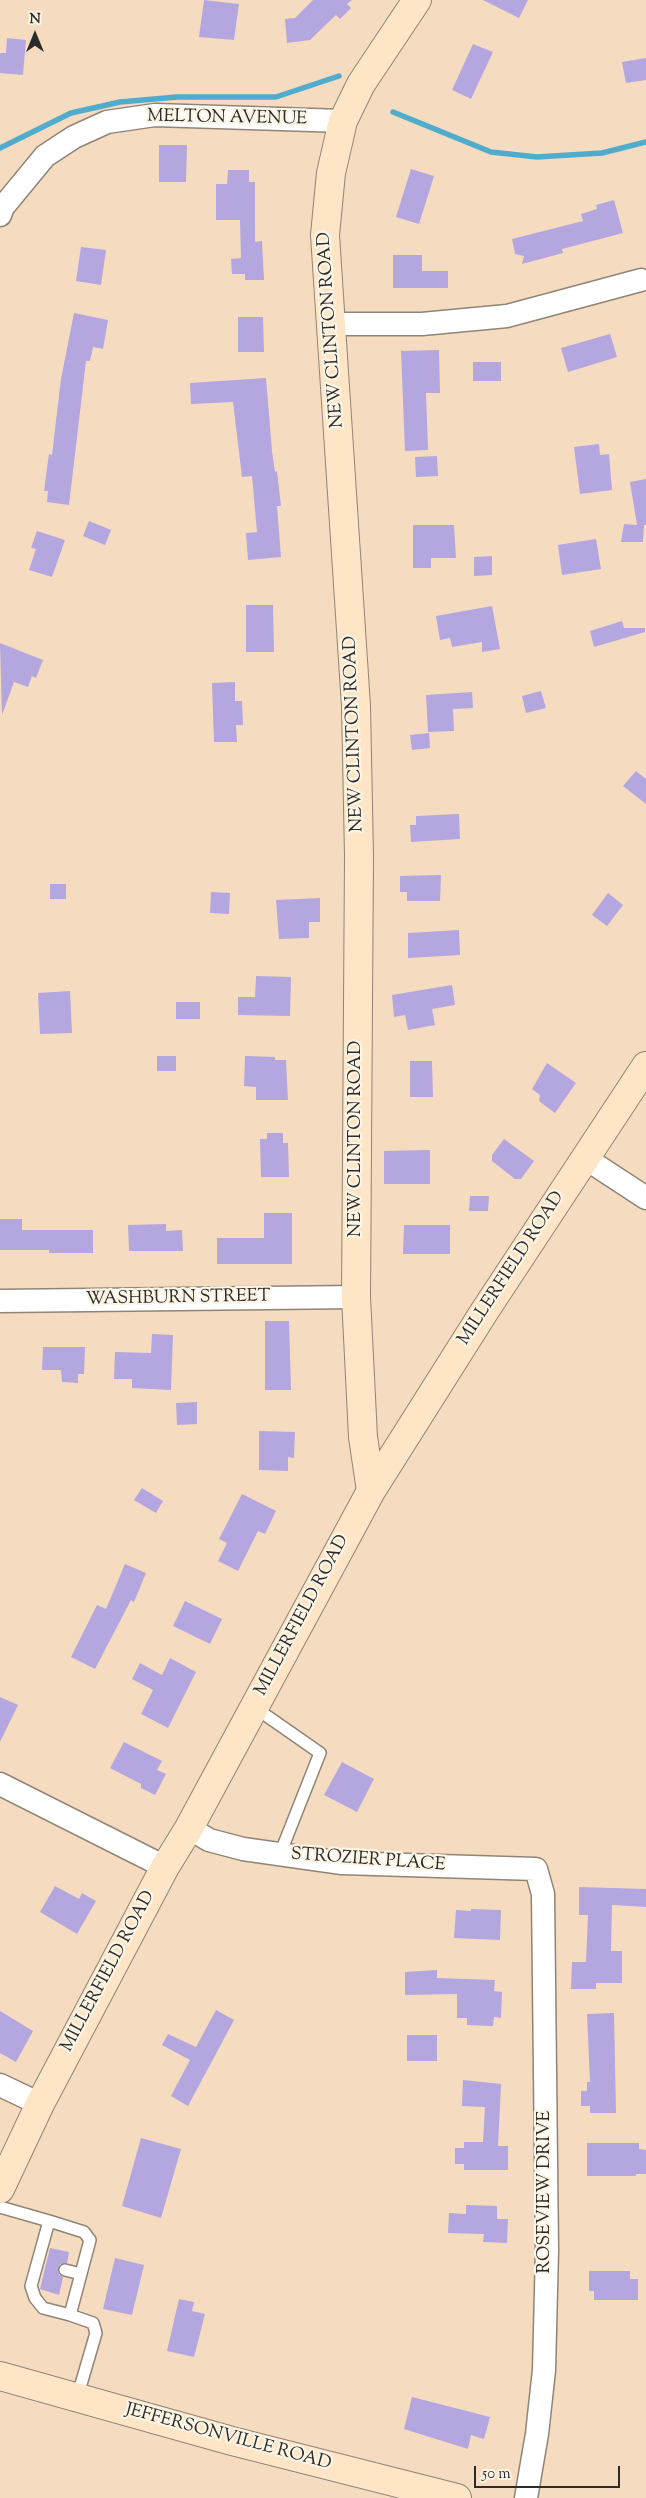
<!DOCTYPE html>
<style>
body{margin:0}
#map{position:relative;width:646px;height:2498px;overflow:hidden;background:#f5dcc0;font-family:"Sorts Mill Goudy",serif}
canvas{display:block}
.north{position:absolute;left:10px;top:10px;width:50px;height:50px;-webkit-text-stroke:4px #fcf5e5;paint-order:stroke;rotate:0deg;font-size:14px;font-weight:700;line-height:20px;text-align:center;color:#2b2b2b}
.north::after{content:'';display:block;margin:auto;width:18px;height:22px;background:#2b2b2b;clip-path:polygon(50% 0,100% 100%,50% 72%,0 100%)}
.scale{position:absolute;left:474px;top:2466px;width:146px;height:22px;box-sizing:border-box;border:2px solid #2b2b2b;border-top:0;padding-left:6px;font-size:15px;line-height:18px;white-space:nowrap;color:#2b2b2b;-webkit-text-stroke:4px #fcf5e5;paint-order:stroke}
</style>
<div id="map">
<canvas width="646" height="2498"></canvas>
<div class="north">N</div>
<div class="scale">50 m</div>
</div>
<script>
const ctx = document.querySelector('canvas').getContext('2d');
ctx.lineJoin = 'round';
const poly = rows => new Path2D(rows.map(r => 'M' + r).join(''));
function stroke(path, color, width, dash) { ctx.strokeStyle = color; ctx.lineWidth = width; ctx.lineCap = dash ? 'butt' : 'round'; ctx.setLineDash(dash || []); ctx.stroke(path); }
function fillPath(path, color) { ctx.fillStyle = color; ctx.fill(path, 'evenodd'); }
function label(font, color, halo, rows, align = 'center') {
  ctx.font = font + ' "Sorts Mill Goudy",serif'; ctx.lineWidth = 4.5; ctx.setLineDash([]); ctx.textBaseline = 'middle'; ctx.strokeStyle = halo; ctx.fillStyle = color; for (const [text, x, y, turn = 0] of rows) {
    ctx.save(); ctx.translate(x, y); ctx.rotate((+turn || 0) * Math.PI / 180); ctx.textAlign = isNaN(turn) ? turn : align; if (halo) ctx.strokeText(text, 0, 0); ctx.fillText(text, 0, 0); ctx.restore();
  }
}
const stream = poly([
 [393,112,491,152,537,157,602,153,646,142],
 [0,148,71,113,120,102,177,97,276,97,339,76]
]);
const building = poly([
 [204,0,239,4,234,40,199,37],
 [313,0,352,0,347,4,351,8,340,19,336,15,310,40,287,43,285,19,295,18],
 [483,0,528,0,519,18],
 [7,38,26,40,23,75,0,73,0,53,6,53],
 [473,44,493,52,471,99,452,90],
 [646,58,646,80,626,83,622,62],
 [159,145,187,145,186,182,159,182],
 [411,169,434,176,419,224,396,217],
 [228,170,249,170,249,182,255,182,255,242,262,241,264,280,245,280,245,274,232,274,231,259,241,258,240,220,216,220,216,184,227,184],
 [614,200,623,233,562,249,563,253,522,264,524,256,515,254,512,239,583,221,581,214,597,209,596,205],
 [81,247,106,250,101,285,76,281],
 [393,255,422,255,422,271,448,271,448,288,393,288],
 [74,313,108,320,103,349,93,347,90,361,86,361,69,505,47,502,48,491,44,491,49,454,52,455,61,379],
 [238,317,263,317,264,352,238,352],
 [610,334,617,357,568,372,561,348],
 [439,350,440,393,426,393,428,450,405,451,401,351],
 [473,362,501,362,501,381,473,381],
 [266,378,272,451,275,472,277,471,281,506,277,506,281,557,248,560,246,533,257,532,252,476,242,477,233,402,191,404,190,383],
 [599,444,600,455,609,454,612,490,580,494,574,447],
 [437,456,438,476,416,477,415,457],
 [646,479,646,525,643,525,644,525,643,542,621,542,624,524,637,525,630,482],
 [89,521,111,530,105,545,83,536],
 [413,525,454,525,456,558,431,558,431,568,413,568],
 [37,531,65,540,52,577,29,570,36,549,31,548],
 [596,539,601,569,562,575,558,545],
 [492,556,492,575,474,576,474,557],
 [246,605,273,605,274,652,246,652],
 [492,606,500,649,482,652,482,642,452,647,450,638,440,640,436,616],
 [622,621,624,628,645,628,645,632,594,647,590,631],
 [0,643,43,660,36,678,32,676,28,687,14,682,2,715],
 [235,682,235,701,242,701,243,725,236,725,237,742,214,742,212,683],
 [541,691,546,708,526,713,522,696],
 [472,692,473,708,453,709,454,731,428,732,426,695],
 [429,733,430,748,412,750,410,735],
 [636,771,646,779,646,804,623,786],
 [459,814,460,839,411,842,410,825,416,825,416,816],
 [441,875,440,901,407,901,407,892,400,892,400,876],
 [50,884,66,884,66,899,50,899],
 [211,892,230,893,229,914,210,913],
 [608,893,623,905,607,926,592,915],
 [320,898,320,922,309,922,309,938,279,939,276,900],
 [459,930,460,955,408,958,408,933],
 [256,976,291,977,290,1016,238,1015,238,997,255,997],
 [452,985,455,1005,432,1009,435,1025,408,1030,405,1015,394,1017,392,995],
 [70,991,72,1033,40,1034,38,993],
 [176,1002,200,1002,200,1019,176,1019],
 [157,1056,176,1056,176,1071,157,1071],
 [245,1056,275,1057,275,1060,286,1060,288,1100,256,1100,256,1087,244,1086],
 [410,1061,432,1061,433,1097,410,1097],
 [547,1063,576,1083,555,1113,539,1101,540,1095,532,1089],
 [267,1133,283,1133,283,1143,288,1143,289,1177,261,1177,260,1139,267,1139],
 [504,1139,534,1161,521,1179,515,1179,492,1161,492,1155],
 [430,1150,430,1184,384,1184,384,1151],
 [470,1196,489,1196,488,1211,469,1211],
 [264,1213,292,1213,292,1264,217,1264,217,1238,264,1238],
 [0,1219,22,1219,22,1230,93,1230,93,1253,49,1253,49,1250,0,1250],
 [166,1224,166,1231,182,1230,183,1251,129,1251,128,1225],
 [404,1225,450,1225,450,1254,403,1254],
 [265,1321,289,1321,291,1390,265,1390],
 [152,1334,173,1335,171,1390,132,1388,132,1379,114,1379,115,1352,151,1353],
 [43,1347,85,1347,84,1374,78,1374,78,1383,62,1382,61,1370,42,1370],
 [197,1402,197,1424,177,1425,176,1403],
 [259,1431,295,1432,294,1458,288,1457,288,1471,259,1470],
 [142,1488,163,1501,156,1513,134,1500],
 [242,1494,276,1511,265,1534,258,1531,238,1571,218,1561,227,1543,219,1539],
 [125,1564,146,1573,134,1602,131,1600,95,1669,71,1657,97,1605,106,1609],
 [185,1601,222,1619,210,1644,173,1626],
 [170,1658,196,1672,168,1728,141,1714,153,1690,132,1679,140,1663,162,1675],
 [0,1697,18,1705,0,1742],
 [124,1742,162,1761,157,1770,166,1774,155,1795,141,1788,141,1784,110,1768],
 [342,1762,374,1779,357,1812,324,1795],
 [55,1886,79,1899,82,1893,96,1901,77,1934,40,1912],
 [579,1887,646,1889,646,1907,612,1905,611,1951,622,1951,622,1983,596,1983,596,1989,571,1989,572,1962,586,1962,588,1915,579,1915],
 [471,1909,501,1910,500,1940,454,1938,456,1910,471,1911],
 [437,1970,437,1978,495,1980,494,1991,502,1992,501,2018,494,2017,493,2026,467,2025,467,2018,457,2018,457,1994,405,1995,405,1972],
 [216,2010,234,2020,188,2106,171,2096,190,2060,162,2045,168,2034,196,2047],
 [0,2011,33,2031,16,2062,0,2053],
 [614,2013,616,2113,590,2113,590,2106,581,2106,581,2091,587,2091,587,2082,590,2082,587,2014],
 [407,2035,437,2035,437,2061,407,2061],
 [463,2080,501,2084,498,2146,508,2146,508,2170,464,2170,464,2164,455,2164,455,2148,464,2148,464,2142,483,2142,485,2107,462,2106],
 [141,2138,181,2149,161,2218,122,2206],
 [587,2143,639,2143,639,2149,646,2150,646,2174,636,2174,636,2176,587,2176],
 [466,2205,497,2206,497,2219,508,2219,507,2243,483,2242,484,2234,448,2233,449,2213,466,2214],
 [50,2248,69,2252,67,2263,60,2264,58,2269,59,2275,63,2277,59,2295,40,2289],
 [115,2258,144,2265,132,2315,103,2309],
 [589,2271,630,2271,630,2279,638,2279,638,2300,594,2300,594,2291,589,2291],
 [179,2299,194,2302,192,2311,205,2314,194,2357,167,2351],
 [412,2397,490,2417,484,2439,471,2435,468,2449,404,2429]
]);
const lane = poly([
 [254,1707,320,1753,280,1854],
 [0,2207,49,2221,84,2232,90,2240,70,2315,43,2308,35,2298,31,2286,49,2221],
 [65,2270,81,2274],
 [70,2315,93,2323,96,2333,77,2398]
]);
const street = poly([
 [0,215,3,207,45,156,74,137,107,122,155,115,343,121],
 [330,324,422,324,507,316,641,280],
 [585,1158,646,1198],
 [0,1301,356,1297],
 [0,1784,165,1867],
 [189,1828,209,1840,243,1849,342,1863,536,1869,543,1894,547,2250,544,2370,537,2434,526,2498],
 [0,2085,40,2104]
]);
const secondary = poly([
 [371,1491,363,1437,356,1297,359,856,356,706,325,235,331,173,343,121,361,84,417,0],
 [0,2189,40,2104,165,1867,189,1828,371,1491,484,1312,646,1066],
 [0,2376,232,2441,457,2498]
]);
const streetNames = [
 ["MELTON AVENUE",227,119,1],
 ["NEW CLINTON ROAD",332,330,-94],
 ["NEW CLINTON ROAD",355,734,-92],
 ["NEW CLINTON ROAD",357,1139,-90],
 ["MILLERFIELD ROAD",512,1269,-57],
 ["WASHBURN STREET",178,1299,-1],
 ["MILLERFIELD ROAD",303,1616,-62],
 ["STROZIER PLACE",368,1861,4],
 ["MILLERFIELD ROAD",109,1972,-62],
 ["ROSEVIEW DRIVE",546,2192,-90],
 ["JEFFERSONVILLE ROAD",228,2438,15]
];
stroke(stream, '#4faccd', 5.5);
fillPath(building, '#b4a6df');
stroke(lane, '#908476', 14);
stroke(street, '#908476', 25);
stroke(secondary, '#908476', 30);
stroke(lane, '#fff', 11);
stroke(street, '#fff', 22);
stroke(secondary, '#fde5c5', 28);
label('18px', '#2b2b2b', '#fcf5e5', streetNames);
</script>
